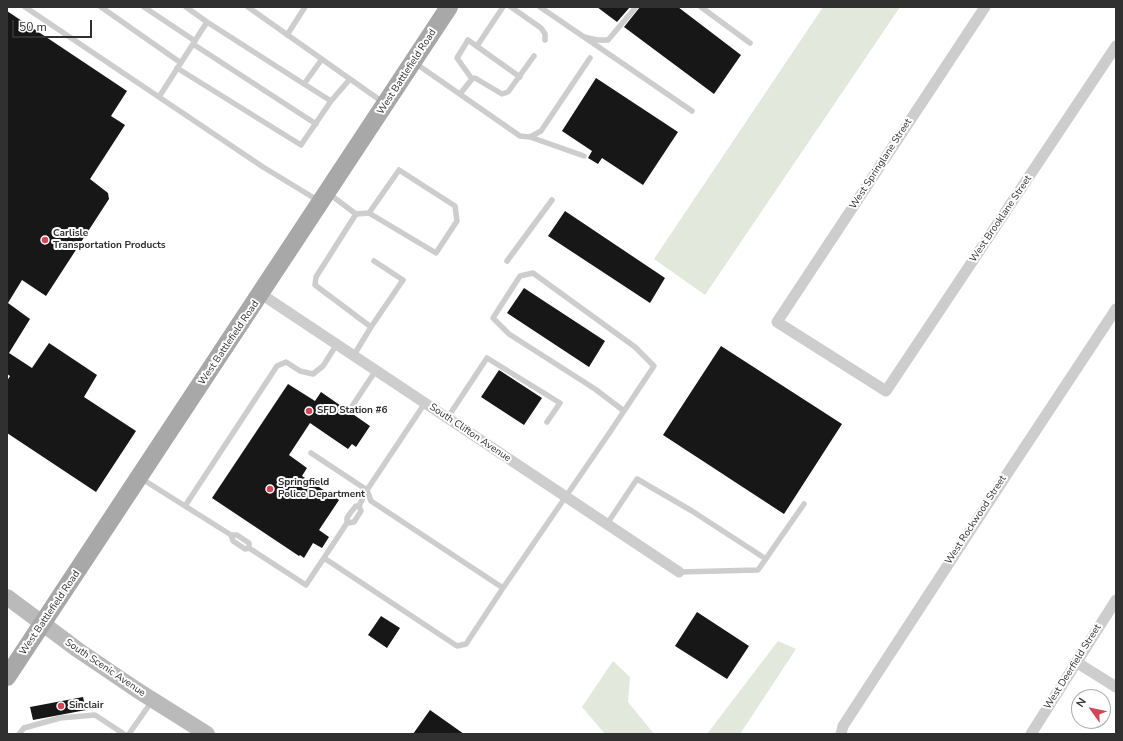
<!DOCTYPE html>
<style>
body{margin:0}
#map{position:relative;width:1123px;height:741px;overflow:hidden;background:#fff;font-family:"Nunito Sans",sans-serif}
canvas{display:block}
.frame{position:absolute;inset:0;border:8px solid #303030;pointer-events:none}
.north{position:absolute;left:1071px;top:689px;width:40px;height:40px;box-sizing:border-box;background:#fff;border:1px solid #acacac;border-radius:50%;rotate:303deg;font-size:11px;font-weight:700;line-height:16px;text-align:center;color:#303030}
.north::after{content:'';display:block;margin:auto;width:14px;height:18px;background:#d24756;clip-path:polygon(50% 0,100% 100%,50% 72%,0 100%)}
.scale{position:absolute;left:12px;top:20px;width:80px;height:18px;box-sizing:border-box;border:2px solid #303030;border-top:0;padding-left:5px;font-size:12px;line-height:14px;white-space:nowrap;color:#303030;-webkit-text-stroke:3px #fff;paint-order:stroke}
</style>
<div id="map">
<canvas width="1123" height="741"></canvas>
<div class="frame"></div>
<div class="north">N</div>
<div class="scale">50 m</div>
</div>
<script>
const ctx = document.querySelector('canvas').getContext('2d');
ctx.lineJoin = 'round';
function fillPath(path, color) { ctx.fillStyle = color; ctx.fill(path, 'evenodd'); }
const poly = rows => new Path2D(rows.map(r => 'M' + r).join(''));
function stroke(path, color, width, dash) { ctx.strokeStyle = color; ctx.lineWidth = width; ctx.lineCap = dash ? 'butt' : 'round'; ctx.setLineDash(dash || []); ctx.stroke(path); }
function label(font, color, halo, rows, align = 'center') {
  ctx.font = font + ' "Nunito Sans",sans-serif'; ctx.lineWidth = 4; ctx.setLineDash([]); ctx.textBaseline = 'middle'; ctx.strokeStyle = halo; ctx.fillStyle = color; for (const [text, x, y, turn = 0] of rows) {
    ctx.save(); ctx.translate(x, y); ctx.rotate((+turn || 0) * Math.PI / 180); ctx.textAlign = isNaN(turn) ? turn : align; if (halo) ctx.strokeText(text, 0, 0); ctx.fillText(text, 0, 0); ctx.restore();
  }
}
const green = poly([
 [823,7,900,7,705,295,654,259],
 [778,641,796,649,740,734,707,734],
 [613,661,630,677,628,702,654,734,605,734,582,707]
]);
const building = poly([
 [597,7,630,7,617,22],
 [640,7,678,7,741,55,714,94,624,27],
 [7,11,127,91,111,116,125,125,90,179,108,193,109,199,46,296,22,280,8,303,30,319,9,353,32,368,49,343,97,375,84,397,136,431,96,492,7,433,7,381,10,376,7,374],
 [596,78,678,132,643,185,602,158,598,164,588,158,592,151,562,131],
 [565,211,665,278,650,303,548,236],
 [524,288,605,341,589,367,507,313],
 [721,346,842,424,784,514,663,435],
 [499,370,542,398,524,425,481,397],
 [288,384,315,401,321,392,370,426,356,447,352,444,348,449,310,423,289,455,307,468,302,476,339,500,319,530,329,537,322,548,313,543,304,558,300,555,299,556,212,498],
 [697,612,749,646,727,679,675,646],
 [381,616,400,628,387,648,368,635],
 [83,697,86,710,33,720,30,707],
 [430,710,464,734,413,734]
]);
const lane = poly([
 [25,7,263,167,319,201],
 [101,7,181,63],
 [144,7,195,41],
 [186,7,207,22],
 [248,7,384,103],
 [511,7,541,28,545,34,545,40],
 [540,7,584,37,597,40,608,40,636,7],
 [701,7,750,43],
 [287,35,305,7],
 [584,37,692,111],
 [193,44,316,124],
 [477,46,503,7],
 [415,63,520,136,530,137,541,131,590,58],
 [177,68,301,145,331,101,304,84],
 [472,79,457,58,468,40,520,77],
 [460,94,472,79,475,78,502,94,508,92,534,56],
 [159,97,207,22,304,84,322,59],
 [331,101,350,79],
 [530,137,584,156],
 [328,193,356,214,316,277,315,285,371,327,354,355],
 [356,214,369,213,399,170,455,206,457,221,436,253,369,213],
 [507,261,552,200],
 [371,327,403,280,374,261],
 [351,408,376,370],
 [448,417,487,358,560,403,547,422],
 [311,453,367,490,425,403],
 [142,479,185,506,277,366,286,362,300,371,313,374,323,366,337,344],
 [367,490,371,501,503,588,608,435,654,366,635,347,533,273,520,276,493,318,509,334,595,389,624,411],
 [185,506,231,535],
 [359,506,356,506,351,512,347,518,347,523,354,522,361,511,359,506,367,490],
 [607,524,637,479,692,511,766,559],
 [249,548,249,543,237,535,231,535,233,541,245,549,249,548,306,585,347,523],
 [324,558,457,646,466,644,503,588],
 [679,572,758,570,804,504],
 [19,734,24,728,60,718,95,715,124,734],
 [129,734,152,701]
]);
const street = poly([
 [985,7,777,322,886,391,1116,46],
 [261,294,679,572],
 [1076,662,1116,687],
 [841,734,843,726,1009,471,1116,309],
 [1031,734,1116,600]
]);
const secondary = poly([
 [7,597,78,650,137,690,207,734]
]);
const primary = poly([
 [7,677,449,7]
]);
const markers = [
 [45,240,4,"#d24756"],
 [309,411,4,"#d24756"],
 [270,489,4,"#d24756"],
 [61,706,4,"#d24756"]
];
const streetNames = [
 ["West Battlefield Road",407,72,-57],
 ["West Springlane Street",881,164,-57],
 ["West Brooklane Street",1001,219,-56],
 ["West Battlefield Road",229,343,-56],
 ["South Clifton Avenue",470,433,34],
 ["West Rockwood Street",976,520,-57],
 ["West Battlefield Road",50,613,-56],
 ["West Deerfield Street",1073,667,-58],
 ["South Scenic Avenue",105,668,34]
];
const poiNames = [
 ["Carlisle",53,234],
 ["Transportation Products",53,246],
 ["SFD Station #6",317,411],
 ["Springfield",278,483],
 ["Police Department",278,495],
 ["Sinclair",69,706]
];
fillPath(green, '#e3e8dc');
fillPath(building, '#171717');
stroke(lane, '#cdcdcd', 5.5);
stroke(street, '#cdcdcd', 11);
stroke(secondary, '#bababa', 16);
stroke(primary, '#a8a8a8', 18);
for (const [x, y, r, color] of markers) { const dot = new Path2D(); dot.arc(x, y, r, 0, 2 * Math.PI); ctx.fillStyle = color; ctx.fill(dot); stroke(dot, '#fff', 1.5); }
label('10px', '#303030', '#fff', streetNames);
label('bold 10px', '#303030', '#fff', poiNames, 'left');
</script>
